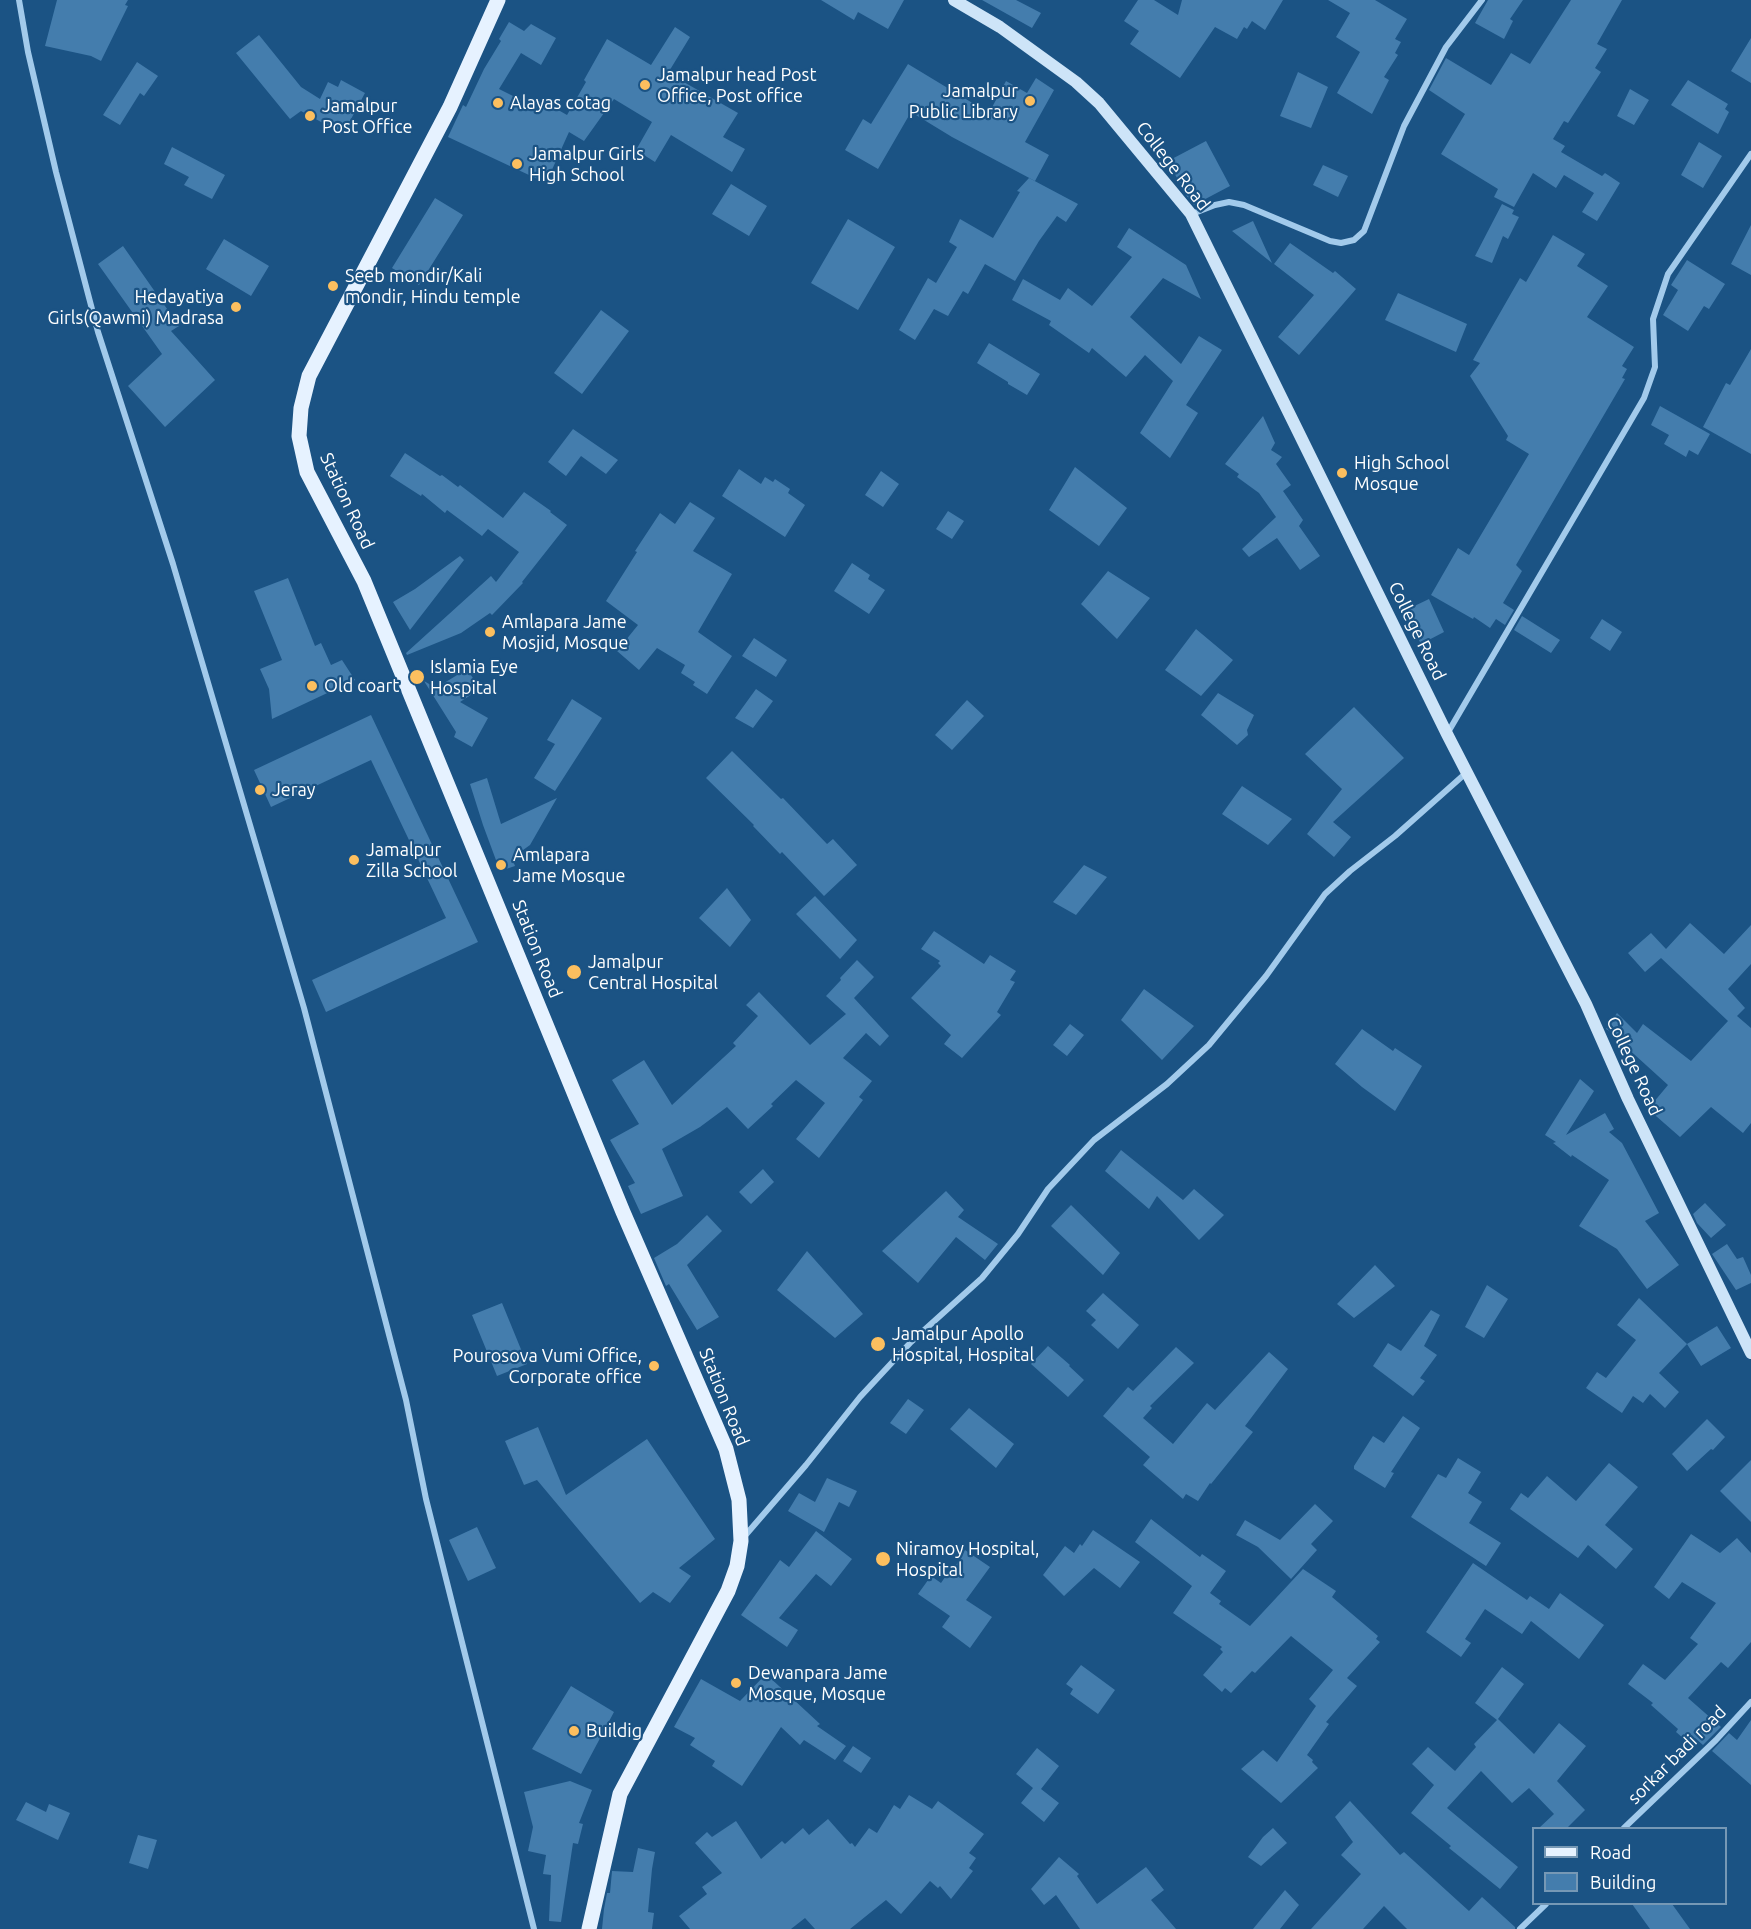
<!DOCTYPE html>
<style>
body{margin:0}
#map{position:relative;width:1751px;height:1929px;overflow:hidden;background:#1b5384;font-family:Ubuntu,sans-serif}
canvas{display:block}
.legend{position:absolute;left:1532px;top:1827px;width:195px;height:78px;box-sizing:border-box;background:#1b5384;border:2px solid #7698b5;margin:0;padding:8px 10px;list-style:none;font-size:18px;color:#fff}
.legend li{display:flex;align-items:center;gap:12px;height:30px}
.legend b{width:30px;border:2px solid #7698b5}
</style>
<div id="map">
<canvas width="1751" height="1929"></canvas>
<ul class="legend">
<li><b style="height:8px;background:#e6f2ff"></b>Road</li>
<li><b style="height:16px;background:#447dad"></b>Building</li>
</ul>
</div>
<script>
const ctx = document.querySelector('canvas').getContext('2d');
ctx.lineJoin = 'round';
function fillPath(path, color) { ctx.fillStyle = color; ctx.fill(path, 'evenodd'); }
const poly = rows => new Path2D(rows.map(r => 'M' + r).join(''));
function stroke(path, color, width, dash) { ctx.strokeStyle = color; ctx.lineWidth = width; ctx.lineCap = dash ? 'butt' : 'round'; ctx.setLineDash(dash || []); ctx.stroke(path); }
function label(font, color, halo, rows, align = 'center') {
  ctx.font = font + ' Ubuntu,sans-serif'; ctx.lineWidth = 4.5; ctx.setLineDash([]); ctx.textBaseline = 'middle'; ctx.strokeStyle = halo; ctx.fillStyle = color; for (const [text, x, y, turn = 0] of rows) {
    ctx.save(); ctx.translate(x, y); ctx.rotate((+turn || 0) * Math.PI / 180); ctx.textAlign = isNaN(turn) ? turn : align; if (halo) ctx.strokeText(text, 0, 0); ctx.fillText(text, 0, 0); ctx.restore();
  }
}
const building = poly([
 [57,0,128,0,125,5,128,6,101,61,91,56,45,46],
 [821,0,904,0,888,29,858,12,854,20],
 [982,0,1016,0,1041,13,1032,28],
 [1138,0,1154,0,1178,15,1182,0,1283,0,1265,30,1252,21,1247,29,1244,27,1237,39,1215,27,1180,78,1130,44,1139,31,1124,21],
 [1328,0,1375,0,1407,19,1395,39,1401,42,1395,53,1398,55,1384,77,1389,80,1372,114,1337,93,1360,52,1336,37,1350,13],
 [1488,0,1523,0,1510,19,1513,21,1504,39,1475,23],
 [1571,0,1622,0,1597,44,1607,49,1595,68,1601,72,1568,123,1564,121,1553,139,1565,146,1561,152,1602,176,1605,173,1620,183,1597,221,1582,212,1594,193,1564,175,1556,188,1533,173,1514,207,1494,197,1498,189,1441,154,1465,114,1429,90,1446,58,1491,85,1511,53,1530,64],
 [509,22,524,31,531,24,556,38,541,65,521,53,499,89,535,107,539,99,567,115,586,82,584,80,607,39,651,65,675,27,690,37,668,73,738,113,723,137,745,149,732,172,671,135,655,162,636,150,652,122,614,99,584,141,569,132,546,183,448,137,463,105,466,107,484,69,501,41,499,39],
 [259,35,301,87,320,99,328,82,338,87,341,80,365,93,343,134,301,111,290,119,236,53],
 [1751,38,1751,83,1731,71],
 [137,62,158,76,144,96,140,93,120,125,103,115],
 [908,64,989,113,1006,81,1027,93,1036,78,1054,90,1025,142,1049,155,1035,181,952,137,911,112,878,169,845,150,863,119,871,124],
 [1298,72,1328,87,1311,128,1280,116],
 [1688,80,1728,104,1725,109,1729,112,1718,134,1671,105],
 [1630,89,1649,100,1634,125,1617,116],
 [1206,141,1230,186,1194,205,1186,195,1168,161],
 [1699,142,1722,156,1703,188,1681,175],
 [172,147,225,175,212,199,184,185,189,177,164,164],
 [1323,165,1348,176,1338,197,1313,185],
 [1029,178,1078,204,1066,222,1057,216,1039,241,1015,281,985,264,968,294,963,291,948,316,934,309,915,340,899,330,928,278,936,283,957,247,949,242,960,219,993,238,1020,192,1017,191],
 [731,184,767,206,749,236,712,214],
 [435,198,463,215,419,285,392,268],
 [1502,204,1514,210,1512,214,1519,217,1508,239,1503,236,1492,263,1475,256],
 [848,219,895,247,858,310,811,283],
 [1253,221,1272,263,1232,231],
 [1751,225,1751,275,1731,264],
 [1129,228,1186,265,1201,299,1163,278,1130,317,1181,364,1199,336,1222,350,1186,405,1198,413,1170,458,1140,433,1173,381,1145,355,1126,377,1092,348,1089,353,1049,325,1051,321,1012,300,1023,279,1060,300,1068,288,1092,306,1132,257,1117,247],
 [1553,235,1585,254,1577,266,1608,286,1587,317,1634,347,1622,366,1627,369,1622,378,1625,379,1516,565,1522,571,1503,603,1514,610,1505,625,1496,619,1490,628,1474,617,1473,619,1431,595,1458,548,1469,555,1529,454,1506,440,1508,436,1470,376,1480,363,1473,360,1520,278,1526,282],
 [224,239,269,266,251,296,206,269],
 [1290,243,1333,273,1335,271,1356,289,1299,355,1278,337,1314,295,1274,264],
 [123,246,179,326,171,331,215,380,165,427,128,386,162,354,98,264],
 [1687,260,1725,284,1709,309,1704,306,1688,331,1663,315,1678,290,1671,285],
 [1398,293,1467,324,1456,352,1385,320],
 [601,310,629,331,582,394,554,373],
 [989,343,1040,374,1027,395,1008,384,1008,382,977,363],
 [1751,349,1751,454,1703,427,1726,383,1730,385],
 [1660,406,1710,434,1698,455,1689,450,1686,457,1664,444,1669,435,1651,425],
 [1263,416,1275,443,1271,450,1282,457,1276,464,1291,485,1283,491,1303,520,1299,526,1320,556,1300,570,1277,538,1249,557,1242,549,1276,517,1259,493,1237,477,1239,474,1225,464],
 [573,429,618,460,606,474,581,456,566,476,548,462],
 [405,453,440,476,442,475,458,487,460,485,503,518,524,492,551,511,550,512,567,525,522,582,523,583,492,615,490,613,461,633,407,655,406,653,491,576,496,582,519,552,488,529,482,536,447,510,445,513,422,494,421,496,390,476],
 [1075,467,1127,508,1099,546,1049,510],
 [739,469,761,484,765,477,773,482,775,479,790,489,788,493,805,505,785,537,722,496],
 [881,471,899,484,883,507,865,495],
 [690,502,715,518,693,551,732,574,698,632,732,656,707,694,693,685,695,682,681,673,685,665,657,648,639,670,617,651,638,625,606,601,637,552,635,551,660,513,675,524],
 [948,511,964,521,952,539,936,529],
 [460,556,464,560,410,630,393,602,415,589],
 [852,563,870,575,868,579,885,590,869,614,834,591],
 [1108,571,1150,598,1117,639,1081,604],
 [288,578,315,646,321,643,331,665,342,660,355,680,272,719,269,689,260,669,282,660,254,591],
 [1429,599,1444,632,1421,644,1404,611],
 [1522,616,1560,640,1551,653,1514,630],
 [1602,619,1622,632,1610,651,1590,638],
 [1196,629,1233,660,1201,696,1165,670],
 [754,638,787,660,776,677,742,656],
 [467,669,480,689,460,702,488,718,472,747,454,737,456,732,424,681,436,688],
 [756,689,773,701,753,728,735,718],
 [1218,693,1254,715,1247,730,1248,735,1237,745,1201,715],
 [572,699,602,718,555,791,534,778,555,744,547,740],
 [967,700,984,716,952,750,935,735],
 [1354,707,1404,758,1333,822,1351,837,1334,857,1307,834,1342,789,1305,754],
 [371,715,478,942,326,1012,312,980,446,918,371,760,271,807,254,770],
 [732,751,781,799,783,798,827,844,833,839,857,865,824,896,782,852,780,854,753,826,754,825,706,778],
 [487,778,501,824,557,798,530,845,512,858,515,866,500,871,483,825,470,784],
 [1242,786,1292,819,1268,845,1222,814],
 [1084,865,1107,877,1076,915,1053,902],
 [727,888,751,920,730,947,699,918],
 [815,896,857,940,840,959,796,914],
 [1690,923,1724,954,1751,925,1751,964,1728,989,1745,1008,1737,1016,1751,1028,1751,1123,1743,1133,1711,1107,1680,1137,1648,1109,1668,1085,1614,1036,1616,1035,1606,1029,1617,1013,1637,1033,1643,1024,1691,1061,1728,1021,1661,958,1645,972,1628,953,1651,933,1666,949],
 [934,931,984,964,990,955,1016,971,1010,980,1015,982,997,1012,1001,1015,962,1058,944,1044,951,1035,911,998,941,966,938,963,940,961,921,949],
 [857,960,874,977,854,998,889,1036,880,1046,866,1033,843,1058,872,1081,859,1097,863,1100,819,1158,796,1139,825,1103,796,1080,771,1104,773,1106,748,1129,727,1107,700,1127,662,1149,683,1196,641,1214,628,1186,635,1183,610,1140,639,1124,612,1080,644,1060,672,1105,736,1046,733,1043,758,1016,746,1005,759,992,810,1045,846,1014,826,996,841,980,840,978],
 [1144,989,1194,1026,1162,1060,1121,1020],
 [1070,1024,1084,1035,1067,1056,1053,1045],
 [1362,1029,1393,1051,1395,1048,1422,1066,1395,1111,1362,1087,1335,1064],
 [1580,1079,1594,1091,1566,1135,1605,1113,1614,1129,1609,1132,1622,1143,1659,1213,1645,1221,1679,1265,1647,1289,1617,1249,1579,1226,1609,1180,1572,1155,1571,1157,1553,1143,1556,1142,1545,1135],
 [1121,1150,1183,1200,1194,1189,1224,1215,1199,1240,1157,1196,1149,1209,1105,1171],
 [763,1169,774,1182,751,1204,739,1192],
 [946,1191,964,1210,958,1217,998,1244,985,1260,956,1237,918,1283,882,1251],
 [1705,1203,1726,1225,1711,1238,1697,1223,1693,1214],
 [1071,1205,1120,1253,1103,1275,1051,1226],
 [707,1215,722,1231,687,1265,719,1317,697,1330,669,1284,666,1286,654,1258,677,1244],
 [1727,1244,1737,1259,1743,1257,1751,1275,1751,1283,1736,1290,1712,1254],
 [807,1251,863,1314,835,1338,777,1290],
 [1375,1265,1395,1286,1354,1318,1337,1304],
 [1487,1285,1508,1299,1484,1338,1465,1327],
 [1103,1293,1139,1325,1118,1349,1091,1325,1096,1320,1086,1311],
 [1639,1298,1687,1344,1659,1373,1679,1392,1665,1408,1650,1394,1643,1403,1633,1396,1622,1413,1586,1388,1597,1372,1606,1378,1636,1340,1617,1325],
 [502,1303,527,1364,497,1376,472,1315],
 [1431,1310,1440,1315,1424,1346,1437,1355,1420,1378,1425,1381,1413,1396,1373,1366,1388,1343,1401,1351],
 [1717,1326,1731,1348,1701,1366,1687,1344],
 [1048,1346,1070,1365,1069,1366,1084,1380,1068,1397,1031,1364],
 [1176,1347,1194,1363,1150,1406,1152,1408,1143,1418,1173,1444,1207,1403,1215,1410,1269,1352,1288,1369,1245,1426,1253,1432,1211,1484,1210,1483,1198,1501,1186,1494,1183,1499,1143,1465,1150,1457,1103,1416,1128,1387,1133,1391],
 [908,1399,924,1410,906,1434,890,1423],
 [969,1408,1014,1444,996,1468,950,1429],
 [1403,1416,1420,1428,1391,1472,1394,1473,1385,1488,1354,1469,1354,1466,1373,1436,1384,1443],
 [1707,1419,1725,1437,1713,1450,1711,1449,1687,1471,1672,1454],
 [538,1427,566,1495,647,1439,715,1539,679,1568,691,1576,670,1603,653,1592,640,1603,537,1480,524,1485,505,1441],
 [1458,1458,1481,1472,1468,1493,1482,1502,1469,1523,1501,1543,1486,1566,1411,1517,1438,1474,1446,1478],
 [1751,1460,1751,1522,1720,1491],
 [1609,1463,1638,1487,1605,1525,1633,1549,1616,1569,1588,1545,1578,1558,1510,1509,1521,1493,1528,1498,1547,1476,1576,1501],
 [827,1478,857,1491,849,1507,839,1502,824,1532,788,1511,799,1493,815,1502],
 [1315,1504,1333,1521,1311,1544,1317,1550,1291,1579,1258,1547,1236,1535,1245,1520,1280,1540],
 [1151,1519,1200,1557,1202,1554,1226,1571,1210,1593,1221,1601,1219,1604,1250,1626,1303,1569,1336,1591,1332,1597,1378,1636,1376,1639,1380,1642,1347,1678,1357,1686,1326,1722,1329,1724,1307,1755,1313,1760,1312,1762,1318,1768,1281,1803,1241,1769,1263,1750,1277,1762,1316,1706,1309,1699,1333,1670,1291,1636,1255,1673,1252,1671,1231,1693,1225,1688,1222,1692,1203,1675,1223,1652,1220,1649,1222,1647,1173,1613,1192,1586,1135,1542],
 [477,1527,496,1568,468,1581,449,1540],
 [1093,1530,1140,1562,1120,1588,1094,1568,1064,1596,1043,1575,1065,1546,1074,1553,1080,1544,1082,1546],
 [816,1531,852,1559,831,1586,816,1574,779,1618,798,1630,787,1647,741,1615,780,1560,789,1567],
 [1691,1534,1720,1553,1737,1538,1751,1553,1751,1642,1728,1668,1721,1662,1688,1698,1721,1727,1703,1745,1695,1738,1690,1744,1676,1732,1678,1729,1651,1705,1653,1703,1628,1684,1643,1664,1665,1680,1698,1644,1690,1638,1716,1603,1682,1582,1669,1599,1654,1587],
 [965,1550,990,1567,966,1600,992,1617,970,1648,942,1627,950,1616,918,1594,931,1576,941,1583,950,1570,952,1572],
 [1473,1563,1527,1600,1530,1596,1549,1609,1560,1593,1604,1625,1579,1659,1531,1621,1522,1634,1485,1609,1465,1639,1471,1643,1461,1657,1426,1632],
 [1081,1665,1115,1690,1098,1714,1070,1694,1073,1689,1066,1684],
 [1502,1667,1524,1684,1498,1719,1534,1754,1559,1723,1586,1746,1557,1781,1585,1810,1567,1828,1539,1828,1554,1814,1529,1788,1512,1803,1481,1771,1447,1808,1518,1867,1500,1889,1449,1848,1451,1846,1411,1813,1434,1785,1412,1764,1428,1747,1455,1771,1476,1747,1474,1744,1497,1720,1475,1703],
 [766,1674,820,1724,817,1726,846,1746,835,1760,804,1740,800,1745,781,1727,742,1786,712,1766,715,1761,690,1745,695,1738,674,1727,701,1679,740,1701],
 [571,1686,614,1712,581,1774,532,1749],
 [1751,1720,1751,1785,1712,1751,1729,1733,1737,1740],
 [853,1746,871,1758,861,1773,843,1761],
 [1037,1748,1059,1766,1041,1789,1059,1803,1044,1822,1021,1803,1033,1788,1016,1774],
 [570,1781,592,1790,579,1823,583,1824,578,1844,573,1843,561,1922,549,1921,551,1875,543,1874,546,1855,528,1851,533,1827,524,1792],
 [909,1795,932,1809,938,1801,984,1834,969,1853,976,1858,969,1868,973,1871,951,1899,940,1886,938,1888,930,1881,901,1914,886,1900,850,1929,815,1929,805,1918,791,1929,690,1929,679,1916,707,1894,702,1887,722,1873,695,1843,707,1832,712,1837,736,1821,761,1859,782,1841,785,1844,803,1828,809,1835,828,1819,850,1844,852,1843,855,1847,869,1828,877,1833,894,1805,900,1809],
 [1350,1801,1400,1855,1404,1852,1469,1911,1482,1897,1515,1927,1515,1929,1407,1929,1384,1906,1363,1929,1311,1929,1361,1874,1341,1855,1353,1842,1335,1817],
 [26,1802,46,1812,49,1804,70,1813,58,1840,16,1820],
 [1273,1828,1287,1843,1261,1866,1248,1857,1263,1837],
 [138,1835,157,1840,148,1869,129,1863],
 [638,1848,655,1852,652,1869,648,1912,654,1913,652,1929,602,1929,604,1909,607,1893,610,1893,612,1871,633,1872],
 [1059,1857,1079,1874,1077,1876,1097,1904,1146,1867,1164,1890,1151,1900,1176,1929,1080,1929,1056,1895,1044,1905,1031,1889],
 [1285,1890,1299,1905,1280,1929,1253,1929],
 [1632,1904,1672,1904,1690,1929,1650,1929]
]);
const minor = poly([
 [19,0,28,52,56,172,98,332,173,564,304,1008,406,1400,426,1499,534,1929],
 [1192,214,1215,205,1229,202,1244,205,1330,241,1341,243,1354,240,1364,231,1404,126,1446,47,1482,0],
 [1447,734,1644,398,1655,367,1653,319,1668,274,1751,154],
 [743,1538,806,1465,860,1397,911,1342,982,1278,1018,1234,1048,1189,1094,1140,1167,1084,1209,1045,1266,976,1325,894,1350,871,1395,836,1466,773],
 [1624,1828,1716,1740,1751,1702],
 [1520,1929,1546,1904]
]);
const secondary = poly([
 [954,0,1000,27,1076,82,1099,103,1191,214,1447,734,1586,1004,1628,1099,1751,1353]
]);
const primary = poly([
 [498,0,450,107,309,376,301,408,299,436,307,472,364,581,623,1212,726,1449,739,1500,741,1541,737,1566,728,1591,620,1794,589,1929]
]);
const markers = [
 [645,85,6,"#fcbf5f"],
 [1030,101,6,"#fcbf5f"],
 [498,103,6,"#fcbf5f"],
 [310,116,6,"#fcbf5f"],
 [517,164,6,"#fcbf5f"],
 [333,286,6,"#fcbf5f"],
 [236,307,6,"#fcbf5f"],
 [1342,473,6,"#fcbf5f"],
 [490,632,6,"#fcbf5f"],
 [417,677,8,"#fcbf5f"],
 [312,686,6,"#fcbf5f"],
 [260,790,6,"#fcbf5f"],
 [354,860,6,"#fcbf5f"],
 [501,865,6,"#fcbf5f"],
 [574,972,8,"#fcbf5f"],
 [878,1344,8,"#fcbf5f"],
 [654,1366,6,"#fcbf5f"],
 [883,1559,8,"#fcbf5f"],
 [736,1683,6,"#fcbf5f"],
 [574,1731,6,"#fcbf5f"]
];
const poiNames = [
 ["Jamalpur head Post",657,75],
 ["Office, Post office",657,96],
 ["Jamalpur",1018,91,"right"],
 ["Public Library",1018,112,"right"],
 ["Alayas cotag",510,103],
 ["Jamalpur",322,106],
 ["Post Office",322,127],
 ["Jamalpur Girls",529,154],
 ["High School",529,175],
 ["Seeb mondir/Kali",345,276],
 ["mondir, Hindu temple",345,297],
 ["Hedayatiya",224,297,"right"],
 ["Girls(Qawmi) Madrasa",224,318,"right"],
 ["High School",1354,463],
 ["Mosque",1354,484],
 ["Amlapara Jame",502,622],
 ["Mosjid, Mosque",502,643],
 ["Islamia Eye",430,667],
 ["Hospital",430,688],
 ["Old coart",324,686],
 ["Jeray",272,790],
 ["Jamalpur",366,850],
 ["Zilla School",366,871],
 ["Amlapara",513,855],
 ["Jame Mosque",513,876],
 ["Jamalpur",588,962],
 ["Central Hospital",588,983],
 ["Jamalpur Apollo",892,1334],
 ["Hospital, Hospital",892,1355],
 ["Pourosova Vumi Office,",642,1356,"right"],
 ["Corporate office",642,1377,"right"],
 ["Niramoy Hospital,",896,1549],
 ["Hospital",896,1570],
 ["Dewanpara Jame",748,1673],
 ["Mosque, Mosque",748,1694],
 ["Buildig",586,1731]
];
const streetNames = [
 ["College Road",1173,166,52],
 ["Station Road",347,501,65],
 ["College Road",1417,631,64],
 ["Station Road",537,949,68],
 ["College Road",1634,1066,65],
 ["Station Road",724,1397,68],
 ["sorkar badi road",1677,1755,-45]
];
fillPath(building, '#447dad');
stroke(minor, '#a2caeb', 6);
stroke(secondary, '#cde4f8', 12);
stroke(primary, '#e6f2ff', 15);
for (const [x, y, r, color] of markers) { const dot = new Path2D(); dot.arc(x, y, r, 0, 2 * Math.PI); ctx.fillStyle = color; ctx.fill(dot); stroke(dot, '#1b5384', 2); }
label('18px', '#fff', '#1b5384', poiNames, 'left');
label('18px', '#fff', '#1b5384', streetNames);
</script>
